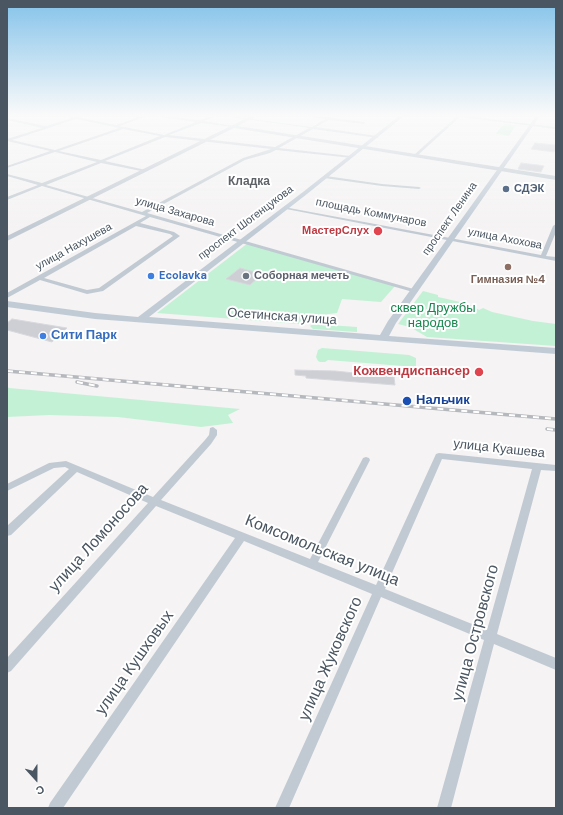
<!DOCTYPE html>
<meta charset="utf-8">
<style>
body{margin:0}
#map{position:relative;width:563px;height:815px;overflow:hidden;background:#f5f3f3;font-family:"DM Sans",sans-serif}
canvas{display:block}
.frame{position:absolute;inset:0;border:8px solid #4a5661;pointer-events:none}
.north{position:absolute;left:16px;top:759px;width:40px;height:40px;-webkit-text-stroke:3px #fff;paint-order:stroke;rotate:159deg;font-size:11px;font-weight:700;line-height:16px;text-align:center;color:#4a5661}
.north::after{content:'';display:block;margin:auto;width:14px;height:18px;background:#4a5661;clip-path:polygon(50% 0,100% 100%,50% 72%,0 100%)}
</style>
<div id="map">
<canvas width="563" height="815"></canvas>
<div class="frame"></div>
<div class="north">С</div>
</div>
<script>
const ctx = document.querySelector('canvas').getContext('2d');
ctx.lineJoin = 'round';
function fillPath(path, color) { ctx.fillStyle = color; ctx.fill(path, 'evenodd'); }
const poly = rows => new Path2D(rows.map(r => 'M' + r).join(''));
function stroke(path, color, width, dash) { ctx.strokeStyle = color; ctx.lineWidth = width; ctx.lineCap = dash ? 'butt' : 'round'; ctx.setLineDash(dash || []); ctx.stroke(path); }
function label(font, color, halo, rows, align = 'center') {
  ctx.font = font + ' "DM Sans",sans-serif'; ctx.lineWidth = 4; ctx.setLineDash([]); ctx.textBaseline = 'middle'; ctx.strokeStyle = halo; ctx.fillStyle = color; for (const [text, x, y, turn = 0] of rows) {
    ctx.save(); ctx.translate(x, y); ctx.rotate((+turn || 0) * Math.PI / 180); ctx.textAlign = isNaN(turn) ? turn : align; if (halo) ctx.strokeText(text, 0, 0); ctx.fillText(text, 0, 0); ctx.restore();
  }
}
const green = poly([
 [504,124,516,125,509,136,497,134,496,133],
 [248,243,395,286,381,302,342,299,337,313,314,316,301,320,300,324,157,313],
 [423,291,438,295,438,297,469,304,479,310,483,308,492,312,533,321,556,324,556,346,427,337,410,327,398,324],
 [313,324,315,324,357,327,357,332,313,329,310,326],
 [322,348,409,355,416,358,416,367,409,370,403,366,328,360,325,362,320,362,318,361,316,357,318,350],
 [7,387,9,388,240,409,228,415,233,423,201,427,118,417,49,415,7,417]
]);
const building = poly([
 [535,143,556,145,556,149,554,152,531,149,535,143],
 [521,163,538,165,544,166,541,172,518,169,521,163],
 [240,268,262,274,250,285,226,279,240,268],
 [12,319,67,328,52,342,7,330,7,323,12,319],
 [295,370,335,371,394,377,395,385,306,378,306,376,295,375,295,370]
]);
const minor = poly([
 [66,116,72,116,116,125,142,116,147,116,120,126,164,135,196,122,161,117,159,116,200,120,212,116,216,116,204,121,234,126,232,127,201,123,169,135,275,147,309,128,231,117,229,116,312,127,325,119,307,116,328,117,335,116,332,118,365,122,364,124,329,120,316,127,377,136,378,138,313,129,279,148,351,156,352,158,276,150,270,153,245,160,147,213,417,290,418,291,417,292,413,292,150,217,140,223,174,232,180,236,103,291,87,294,40,280,7,298,7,293,146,216,42,186,7,200,7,197,38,185,7,176,7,174,42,183,97,162,55,152,7,168,7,166,50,151,7,141,7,139,42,128,7,120,7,118,46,126,72,118,66,116],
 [76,119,119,128,55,150,12,140,76,119],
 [123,129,160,136,101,160,59,151,123,129],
 [165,137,271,149,243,158,142,212,46,185,101,163,146,172,146,170,105,161,165,137],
 [136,226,170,234,173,236,99,288,87,290,44,278,136,226],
 [457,116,461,116,417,156,415,156,415,154,457,116],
 [326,176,382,184,419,187,421,188,419,189,382,186,324,178,324,176,326,176],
 [284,207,541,255,553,226,556,224,556,232,546,256,556,257,556,261,286,209,284,209,284,207],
 [213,427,217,430,217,435,211,444,161,500,310,559,362,460,363,458,366,457,369,458,370,460,318,562,376,585,436,454,439,453,556,465,556,471,541,470,497,634,556,658,556,670,494,644,451,808,437,808,484,640,381,597,289,808,275,808,372,594,244,541,63,808,48,808,50,803,235,538,156,506,11,671,7,673,7,658,148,503,77,472,11,535,7,536,7,526,69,469,65,467,54,468,7,491,7,484,49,463,66,461,153,497,205,440,209,435,210,428,213,427],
 [442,459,532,469,487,630,385,589,442,459]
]);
const tertiary = poly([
 [251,116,256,116,238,126,556,176,556,180,234,128,7,241,7,236,251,116],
 [453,116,464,116,556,127,556,129,453,116]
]);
const secondary = poly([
 [399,116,404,116,307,194,149,317,380,335,388,321,536,116,540,116,396,323,389,336,556,348,556,354,95,319,7,307,7,301,95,313,138,317,303,192,399,116]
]);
const rail = poly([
 [7,371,556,419],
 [77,382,97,386],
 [547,429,556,430]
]);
const markers = [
 [506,189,4,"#5c6f8a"],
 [378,231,5,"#e0444e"],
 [508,267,4,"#8d6e63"],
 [151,276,4,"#3f7fe0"],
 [246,276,4,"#6b7280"],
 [43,336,4,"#3f7fe0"],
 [479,372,5,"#e0444e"],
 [407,401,5,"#1a4fb4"]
];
const farServicenames = [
 ["СДЭК",514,189]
];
const farStreetnames = [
 ["улица Захарова",175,212,16],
 ["площадь Коммунаров",371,213,11],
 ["проспект Ленина",450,219,-55],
 ["проспект Шогенцукова",246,223,-37],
 ["улица Ахохова",505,239,11],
 ["улица Нахушева",74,247,-29]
];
const farHealthnames = [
 ["МастерСлух",369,231]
];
const farShopnames = [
 ["Ecolavka",159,276]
];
const farWorshipnames = [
 ["Соборная мечеть",254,276]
];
const farEducationnames = [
 ["Гимназия №4",508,280]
];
const farNeighbourhoodnames = [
 ["Кладка",249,182]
];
const parkNames = [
 ["сквер Дружбы",433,309],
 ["народов",433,324]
];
const streetNames = [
 ["Осетинская улица",282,317,4],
 ["улица Куашева",499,449,6]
];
const shopNames = [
 ["Сити Парк",51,336]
];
const healthNames = [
 ["Кожвендиспансер",470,372]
];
const transitNames = [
 ["Нальчик",416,401]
];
const nearStreetnames = [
 ["улица Ломоносова",99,538,-48],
 ["Комсомольская улица",322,551,22],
 ["улица Островского",476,633,-75],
 ["улица Жуковского",331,659,-66],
 ["улица Кушховых",135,663,-55]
];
fillPath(green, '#c3f1d5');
fillPath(building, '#cdcfd5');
stroke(building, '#d7d9de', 1);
fillPath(minor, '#c1cad2');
fillPath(tertiary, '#c1cad2');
fillPath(secondary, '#c1cbd6');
stroke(rail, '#b5b8bd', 3.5);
stroke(rail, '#fff', 2, [6]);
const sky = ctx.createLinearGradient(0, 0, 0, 230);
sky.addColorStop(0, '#85c3ea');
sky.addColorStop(0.5, '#fafafa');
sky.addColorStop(1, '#fafafa00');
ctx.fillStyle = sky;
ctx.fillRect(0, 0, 563, 230);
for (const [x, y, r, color] of markers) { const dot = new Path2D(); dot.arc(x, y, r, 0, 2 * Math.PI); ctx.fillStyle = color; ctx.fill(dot); stroke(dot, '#fff', 1.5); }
label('bold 11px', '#4e5e75', '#fff', farServicenames, 'left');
label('11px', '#4a5661', '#fff', farStreetnames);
label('bold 11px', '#be3a42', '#fff', farHealthnames, 'right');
label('bold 11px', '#366cbe', '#fff', farShopnames, 'left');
label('bold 11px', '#5b616d', '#fff', farWorshipnames, 'left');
label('bold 11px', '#785e54', '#fff', farEducationnames);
label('bold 12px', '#5f6368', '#fff', farNeighbourhoodnames);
label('13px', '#17864f', '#fff', parkNames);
label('13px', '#4a5661', '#fff', streetNames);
label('bold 13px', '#366cbe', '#fff', shopNames, 'left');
label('bold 13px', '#be3a42', '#fff', healthNames, 'right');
label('bold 13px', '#164399', '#fff', transitNames, 'left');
label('16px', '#4a5661', '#fff', nearStreetnames);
</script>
